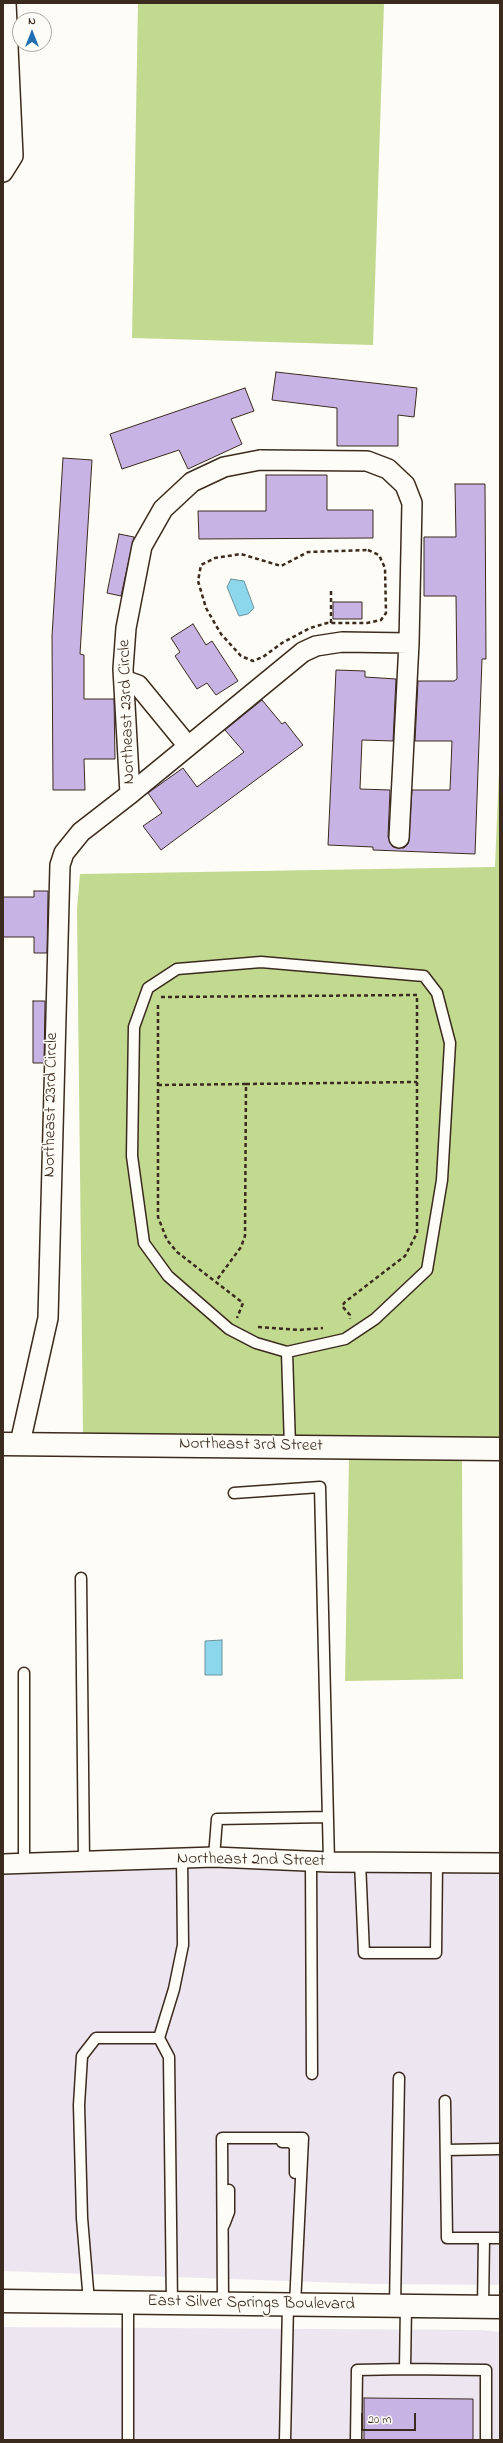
<!DOCTYPE html>
<style>
body{margin:0}
#map{position:relative;width:503px;height:2443px;overflow:hidden;background:#fdfcf7;font-family:"Indie Flower",sans-serif}
canvas{display:block}
.frame{position:absolute;inset:0;border:4px solid #3b2a1e;pointer-events:none}
.north{position:absolute;left:12px;top:12px;width:40px;height:40px;box-sizing:border-box;background:#fdfcf7;border:1px solid #afa8a0;border-radius:50%;rotate:0deg;font-size:11px;font-weight:700;line-height:16px;text-align:center;color:#3b2a1e}
.north::after{content:'';display:block;margin:auto;width:14px;height:18px;background:#1f6fb2;clip-path:polygon(50% 0,100% 100%,50% 72%,0 100%)}
.scale{position:absolute;left:361px;top:2413px;width:55px;height:18px;box-sizing:border-box;border:2px solid #3b2a1e;border-top:0;padding-left:5px;font-size:12px;line-height:14px;white-space:nowrap;color:#3b2a1e;-webkit-text-stroke:3px #fdfcf7;paint-order:stroke}
</style>
<div id="map">
<canvas width="503" height="2443"></canvas>
<div class="frame"></div>
<div class="north">N</div>
<div class="scale">20 m</div>
</div>
<script>
const ctx = document.querySelector('canvas').getContext('2d');
ctx.lineJoin = 'round';
function fillPath(path, color) { ctx.fillStyle = color; ctx.fill(path, 'evenodd'); }
const poly = rows => new Path2D(rows.map(r => 'M' + r).join(''));
function stroke(path, color, width, dash) { ctx.strokeStyle = color; ctx.lineWidth = width; ctx.lineCap = dash ? 'butt' : 'round'; ctx.setLineDash(dash || []); ctx.stroke(path); }
function label(font, color, halo, rows, align = 'center') {
  ctx.font = font + ' "Indie Flower",sans-serif'; ctx.lineWidth = 3; ctx.setLineDash([]); ctx.textBaseline = 'middle'; ctx.strokeStyle = halo; ctx.fillStyle = color; for (const [text, x, y, turn = 0] of rows) {
    ctx.save(); ctx.translate(x, y); ctx.rotate((+turn || 0) * Math.PI / 180); ctx.textAlign = isNaN(turn) ? turn : align; if (halo) ctx.strokeText(text, 0, 0); ctx.fillText(text, 0, 0); ctx.restore();
  }
}
const built = poly([
 [214,1868,329,1873,500,1873,500,2285,372,2284,3,2271,3,1875],
 [3,2327,482,2330,500,2332,500,2440,3,2440]
]);
const green = poly([
 [138,3,384,3,373,345,132,338],
 [500,747,500,1439,83,1434,77,909,80,874,495,867],
 [349,1458,462,1460,463,1679,345,1681]
]);
const water = poly([
 [231,579,244,581,254,608,248,614,239,616,238,614,227,587,231,579],
 [222,1640,222,1675,205,1675,205,1641,222,1640]
]);
const building = poly([
 [276,372,417,388,414,417,398,415,398,446,337,446,337,408,272,400,276,372],
 [245,388,254,411,231,419,242,444,188,469,179,450,122,469,110,434,245,388],
 [63,458,92,460,80,654,84,655,84,699,114,699,115,759,84,759,85,790,53,790,52,636,63,458],
 [266,475,327,475,327,510,373,510,373,538,199,539,198,511,266,511,266,475],
 [455,484,485,484,486,659,482,659,475,854,373,850,373,847,328,845,336,670,365,671,365,677,396,679,393,741,362,740,360,789,390,790,388,837,393,847,404,848,408,844,412,790,450,790,452,741,415,741,418,681,454,681,457,679,456,596,424,596,424,537,456,537,455,484],
 [119,534,134,537,121,596,107,593,119,534],
 [333,602,362,602,362,619,333,619,333,602],
 [193,624,206,645,212,641,238,681,216,695,207,683,197,689,175,656,180,652,171,638,193,624],
 [262,700,282,724,285,722,303,745,161,850,143,826,162,813,148,793,183,768,197,787,244,752,225,730,262,700],
 [34,891,48,891,47,953,34,953,34,937,3,937,3,897,34,897,34,891],
 [33,1001,45,1001,44,1063,33,1063,33,1001],
 [364,2398,473,2399,473,2440,364,2440,364,2398]
]);
const path = poly([
 [368,550,379,555,385,568,386,613,381,620,367,623,327,623,310,628,282,643,263,657,253,661,241,656,221,634,206,608,198,581,201,565,215,558,241,554,281,566,308,552,368,550],
 [331,623,331,589],
 [161,997,417,995,417,1233,405,1256,345,1302,342,1306,350,1315,350,1319],
 [158,1005,158,1217,167,1240,177,1252,243,1303,237,1318],
 [246,1084,417,1082],
 [158,1085,246,1084,245,1236,241,1247,216,1281],
 [258,1327,299,1330,323,1328]
]);
const lane = poly([
 [287,1352,256,1343,229,1329,168,1276,144,1243,132,1156,134,1027,148,988,177,969,261,962,424,976,437,993,450,1043,442,1180,427,1270,375,1319,345,1339,287,1352,290,1447],
 [234,1493,320,1487,329,1862],
 [81,1578,84,1862],
 [24,1673,24,1864],
 [214,1857,217,1819,327,1817],
 [311,1862,312,2074],
 [360,1862,364,1953,436,1953,437,1863],
 [159,2038,174,1989,183,1945,182,1858],
 [445,2101,447,2238,484,2238],
 [282,2142,290,2142,295,2146,295,2173],
 [446,2150,500,2149],
 [224,2225,229,2212,229,2190],
 [89,2302,82,2218,79,2105,82,2056,96,2038,159,2038,169,2057,172,2304],
 [128,2303,128,2440],
 [223,2304,222,2138,303,2138,295,2305],
 [395,2306,399,2078],
 [483,2307,484,2238,500,2238],
 [405,2369,406,2306],
 [285,2440,288,2305],
 [356,2440,357,2370,405,2369,486,2370,486,2440]
]);
const street = poly([
 [3,172,13,156,6,3],
 [260,460,367,461,388,469,405,485,412,503,409,643,342,642,316,646,303,652,130,794,123,669,126,628,142,546,163,509,192,482,224,467,260,460],
 [124,680,138,685,188,746],
 [399,838,409,643],
 [20,1443,48,1318,60,865,64,853,81,832,130,794],
 [3,1864,214,1857,329,1862,500,1863]
]);
const secondary = poly([
 [3,1444,500,1449]
]);
const primary = poly([
 [3,2301,500,2307]
]);
const streetNames = [
 ["Northeast 23rd Circle",128,712,-92],
 ["Northeast 23rd Circle",52,1105,-89],
 ["Northeast 3rd Street",251,1446,1],
 ["Northeast 2nd Street",251,1861,1],
 ["East Silver Springs Boulevard",251,2304,1]
];
fillPath(built, '#ede6f1');
fillPath(green, '#c1da90');
fillPath(water, '#8cd7ec');
stroke(water, '#6c929a', 1);
fillPath(building, '#c8b4e4');
stroke(building, '#3b2a1e', 1);
stroke(lane, '#3b2a1e', 13);
stroke(street, '#3b2a1e', 22);
stroke(secondary, '#3b2a1e', 25);
stroke(primary, '#3b2a1e', 25);
stroke(path, '#3b2a1e', 2.5, [4, 3]);
stroke(lane, '#fdfcf7', 10);
stroke(street, '#fdfcf7', 19);
stroke(secondary, '#fdfcf7', 22);
stroke(primary, '#fdfcf7', 22);
label('17px', '#3b2a1e', '#fdfcf7', streetNames);
</script>
